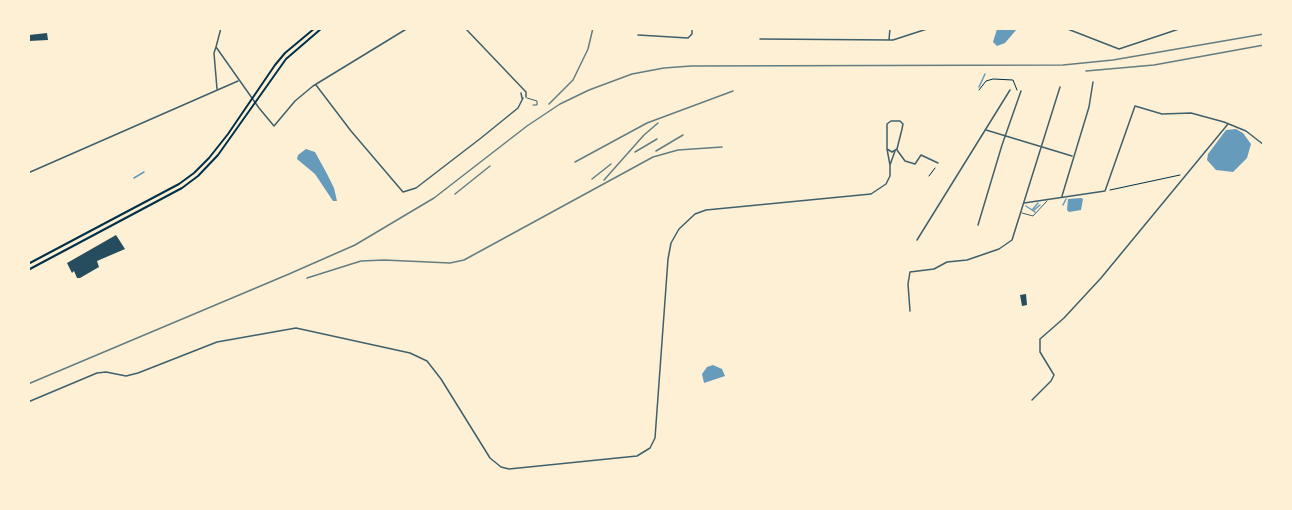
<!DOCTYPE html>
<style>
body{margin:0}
#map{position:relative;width:1292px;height:510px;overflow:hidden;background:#fdf0d5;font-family:"Fira Sans Condensed",sans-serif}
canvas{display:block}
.frame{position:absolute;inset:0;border:30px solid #fdf0d5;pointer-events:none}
</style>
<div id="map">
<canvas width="1292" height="510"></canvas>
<div class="frame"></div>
</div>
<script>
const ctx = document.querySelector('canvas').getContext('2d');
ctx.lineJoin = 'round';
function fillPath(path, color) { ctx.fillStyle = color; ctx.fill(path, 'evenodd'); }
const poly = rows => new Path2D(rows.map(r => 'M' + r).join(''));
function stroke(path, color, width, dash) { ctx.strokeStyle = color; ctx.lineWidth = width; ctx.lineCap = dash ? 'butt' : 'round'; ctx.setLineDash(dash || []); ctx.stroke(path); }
const water = poly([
 [997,29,997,28,1017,29,1005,43,997,46,993,42],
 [1236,129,1243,133,1251,144,1247,158,1233,172,1216,170,1207,160,1208,154,1226,130],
 [306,149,315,152,326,172,334,188,337,201,333,201,315,174,297,159,298,155],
 [1081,198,1083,199,1081,210,1069,212,1067,210,1068,199],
 [713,365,722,369,725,376,704,383,702,374,707,367]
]);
const stream = poly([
 [979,87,985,74],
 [134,178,144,172],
 [1063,205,1066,199],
 [1026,206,1035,212],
 [1033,209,1038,203],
 [1034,210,1040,205]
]);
const building = poly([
 [47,33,48,40,29,41,29,35],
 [116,235,125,249,97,261,99,267,80,278,77,278,74,271,72,273,67,263],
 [1026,294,1027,305,1022,306,1020,295]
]);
const path = poly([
 [979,90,986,81,993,79,1013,80,1017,90],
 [929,176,935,168],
 [1110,190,1180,175]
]);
const service = poly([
 [527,98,537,101,537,105,533,105],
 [1022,213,1033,216,1047,201]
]);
const minor = poly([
 [1065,28,1119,49,1182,28],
 [638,35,688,38,692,34,692,28],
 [760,39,893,40,930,28],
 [889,40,890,28],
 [986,130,1072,156],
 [897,150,905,161,915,164,921,155,938,163],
 [1062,196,1089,107,1093,82],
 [1024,203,1105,191,1135,106,1162,114,1191,113,1224,122,1246,131,1264,145],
 [978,225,1002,145,1021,91],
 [917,240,1010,90],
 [910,311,908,284,910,272,934,269,947,262,967,260,999,249,1012,240,1060,87],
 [1032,400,1051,381,1054,375,1040,352,1040,339,1064,318,1101,278,1228,124]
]);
const tertiary = poly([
 [221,28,216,47,259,108,274,126,295,101,313,86,408,28],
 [465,28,526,92,526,97],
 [216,47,214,53,217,89],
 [316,85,351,131,403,192,416,188,481,138,518,108,523,98],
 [521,93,522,98],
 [887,149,892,152,897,149,902,129,903,124,900,121,891,121,887,124,887,149,890,165,895,151],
 [28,173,238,81],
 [28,402,97,373,106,372,126,376,138,373,217,342,296,328,410,353,427,361,441,379,490,458,501,467,509,469,637,456,650,448,655,438,668,259,671,243,679,229,695,214,706,210,871,194,886,184,890,176,890,165]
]);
const primary = poly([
 [28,264,179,184,194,173,209,158,228,134,275,65,285,53,315,28],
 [28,270,182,188,198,176,218,155,286,59,322,28]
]);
const rail = poly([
 [1086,71,1154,65,1264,45],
 [549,104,573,80,588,49,593,28],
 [656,151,683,135],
 [635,152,657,139],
 [575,162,647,123,733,91],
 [592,179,611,164],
 [604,180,644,135,658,123],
 [455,194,490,166],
 [307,278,361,261,384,260,450,263,464,260,653,157,678,150,722,147],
 [28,384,289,274,355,245,434,198,527,126,560,104,589,90,632,74,664,68,691,66,1063,65,1113,60,1264,34]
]);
fillPath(water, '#669bbc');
stroke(stream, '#669bbc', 1.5);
fillPath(building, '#264d5e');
stroke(path, '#003049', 1);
stroke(service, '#3f606c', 1);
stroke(minor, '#3f606c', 1.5);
stroke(tertiary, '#3f606c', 1.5);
stroke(primary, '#003049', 2);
stroke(rail, '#657d81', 1.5);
</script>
